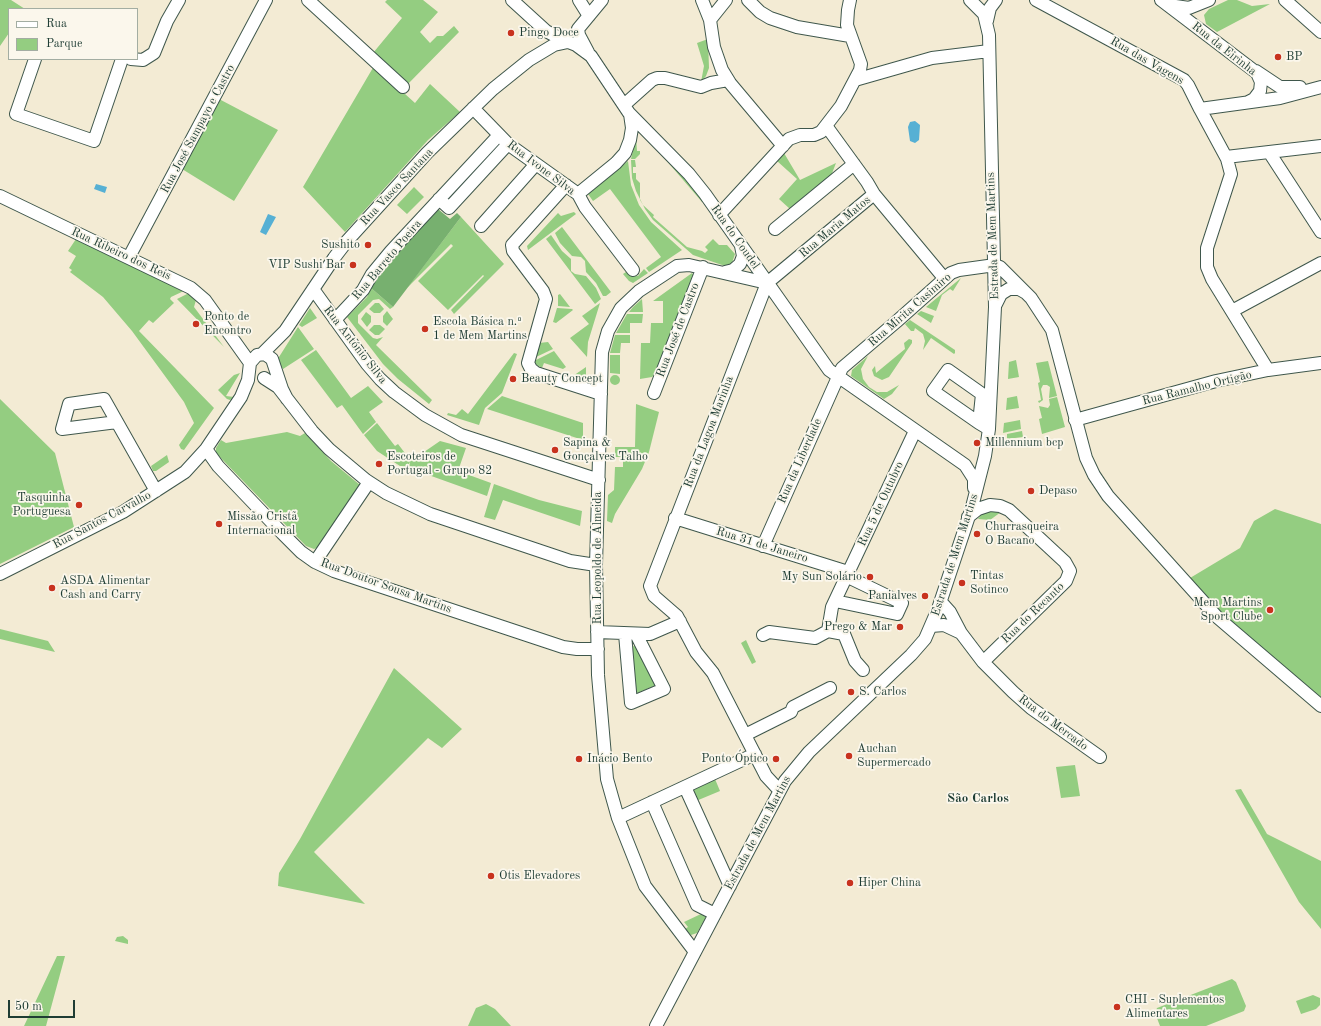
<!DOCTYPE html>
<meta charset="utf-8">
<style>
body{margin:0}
#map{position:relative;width:1321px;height:1026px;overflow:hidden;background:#f3ebd4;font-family:"Old Standard TT",serif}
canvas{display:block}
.legend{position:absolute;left:8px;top:8px;width:130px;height:52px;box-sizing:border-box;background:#fbf7ec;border:1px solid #a3ada2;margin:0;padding:5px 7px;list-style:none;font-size:12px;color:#1f3d34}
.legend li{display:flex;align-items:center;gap:8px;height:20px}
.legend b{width:20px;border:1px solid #a3ada2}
.scale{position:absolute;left:8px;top:1000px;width:67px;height:18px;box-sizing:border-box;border:2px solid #1f3d34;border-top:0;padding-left:5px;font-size:12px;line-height:14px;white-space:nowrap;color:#1f3d34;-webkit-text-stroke:3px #fbf7ec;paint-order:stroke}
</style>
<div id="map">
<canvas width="1321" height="1026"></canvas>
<ul class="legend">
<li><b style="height:5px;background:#fff"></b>Rua</li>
<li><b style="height:11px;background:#94cd81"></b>Parque</li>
</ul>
<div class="scale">50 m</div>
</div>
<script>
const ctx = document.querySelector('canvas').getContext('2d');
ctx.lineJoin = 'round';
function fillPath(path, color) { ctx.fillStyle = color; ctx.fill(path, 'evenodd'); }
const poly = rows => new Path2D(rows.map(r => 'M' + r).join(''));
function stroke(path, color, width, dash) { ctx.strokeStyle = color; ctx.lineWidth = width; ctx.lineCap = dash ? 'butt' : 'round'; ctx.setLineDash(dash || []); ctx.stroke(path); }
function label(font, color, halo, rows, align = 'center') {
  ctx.font = font + ' "Old Standard TT",serif'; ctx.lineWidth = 3.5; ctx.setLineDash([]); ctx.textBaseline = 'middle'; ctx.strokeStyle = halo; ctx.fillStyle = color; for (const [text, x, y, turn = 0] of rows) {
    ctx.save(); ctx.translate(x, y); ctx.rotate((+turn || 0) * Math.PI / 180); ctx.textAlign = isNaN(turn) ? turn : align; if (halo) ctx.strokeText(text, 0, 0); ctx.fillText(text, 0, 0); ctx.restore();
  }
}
const green = poly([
 [0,0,11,0,25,9,9,9,9,33,0,46],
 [387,0,423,0,438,12,420,32,430,43,437,36,443,36,454,26,459,32,407,85,373,53,402,18,385,2],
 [1228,0,1237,0,1252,6,1270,4,1217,32,1206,24,1204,15,1209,9],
 [708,39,709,68,706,76,701,82,704,66,697,43],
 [374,66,415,103,430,84,460,112,428,140,345,232,303,187],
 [219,99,278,130,234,201,182,169],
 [636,137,637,151,640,151,640,154,635,159,631,159],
 [660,153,684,178,703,201,702,202],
 [784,153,800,180,836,163,831,176,790,209,779,199,797,179,777,161],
 [631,160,635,160,636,167,633,167,633,173,636,173,636,179,640,183,640,200,643,205,654,215,653,217,687,247,702,251,705,253,708,250,705,247,713,239,719,245,727,245,735,254,732,263,725,266,693,255,653,220,645,209,636,191,632,178],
 [628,161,631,185,639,205,651,222,682,250,649,272,646,268,661,257,610,189,593,201,588,194],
 [414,187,424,197,407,214,397,205],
 [574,212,576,214,528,250,527,246,558,213,561,216],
 [461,217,504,264,454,314,451,310,484,276,483,275,448,310,418,281,453,246,451,244,407,288],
 [562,227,611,292,606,296,603,296,596,283,586,272,585,261,581,257,572,256,560,243,555,233],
 [551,235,562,251,571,259,571,271,575,274,586,276,596,288,601,299,595,304,546,239],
 [76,239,186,290,171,297,170,299,174,303,153,323,149,320,139,331,214,408,184,450,181,449,179,445,194,423,184,402,132,331,103,297,70,272,72,270,69,268,76,256,68,251],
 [644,269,648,273,633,283,629,281,623,274,626,272,630,276,638,276],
 [692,273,694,276,657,372,652,377,640,379,641,343,650,343,651,323,663,323,663,301,653,301],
 [961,278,953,291,950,289,942,295,936,311,926,307],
 [371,288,393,307,390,309,379,299,373,300,358,315,358,323,373,338,377,339,383,337,376,345,432,400,429,404,398,379,383,364,347,317,367,297],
 [189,293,196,300,194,307,224,347,177,299],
 [560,294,570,307,558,306,558,295],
 [642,299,643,312,629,312,633,307],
 [375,303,379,303,384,309,380,313,374,313,369,309],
 [600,303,588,342,587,357,570,338,589,324,582,316],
 [310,308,317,318,302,327,299,325],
 [557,308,572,309,573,310,556,323,553,322],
 [387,311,393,319,387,326,383,322,383,316],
 [921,311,934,316,931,323,917,314],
 [366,312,371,316,371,322,367,327,361,319],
 [627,314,643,314,642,323,630,323,630,333,616,333],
 [910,320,955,350,955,353,954,354,931,338,923,350,925,341,923,334,915,328,914,331,911,331,905,324],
 [374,325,380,325,385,329,379,335,375,335,369,330],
 [298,327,314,349,283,369,278,361,279,357],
 [615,335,630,335,630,343,621,343,620,353,610,353],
 [909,339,912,340,912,343,889,377,882,380,874,376,872,370,875,366,876,373,905,349,904,343],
 [548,342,553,349,534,358,539,343],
 [316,350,351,398,368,386,383,402,369,412,376,422,363,434,342,405,337,408,301,360],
 [554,351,566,367,563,369,544,363,542,368,535,364,534,361],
 [514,353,517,354,502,393,485,408,479,425,447,415,448,413,456,415,462,409,468,414],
 [610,355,620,355,620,374,610,373],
 [868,356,861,369,863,379,869,387,877,392,887,392,899,385,892,394,884,399,851,376,852,370],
 [1016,360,1019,377,1008,379,1009,362],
 [1048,361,1057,396,1049,398,1050,387,1047,385,1043,385,1041,389,1043,400,1039,403,1038,401,1041,400,1038,383,1040,382,1036,363],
 [586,367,586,383,574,379,573,376],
 [240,373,226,396,234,397,230,400,227,399,218,390,234,375],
 '610 380a5 5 0 1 1 10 0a5 5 0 1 1-10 0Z',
 [502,396,583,423,583,440,487,409],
 [1017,396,1019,408,1006,410,1007,398],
 [1057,397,1065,427,1042,434,1039,419,1042,418,1039,406,1048,408,1050,405,1049,399],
 [0,399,55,453,74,527,0,564],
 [636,404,659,412,649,452,642,469,615,514,612,523,607,521,608,495,614,490,615,467,623,467,623,457,615,457,615,447,635,447],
 [1020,420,1021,429,1003,433,1004,423],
 [377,423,395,446,398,444,411,461,440,441,466,448,458,471,491,483,487,496,409,468,410,462,407,467,400,466,377,451,364,435],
 [1022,431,1023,437,1007,439,1007,434],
 [287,432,300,436,305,433,331,461,360,485,319,547,314,549,306,546,216,453,216,448,221,440,226,443],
 [167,455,169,462,156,471,153,471,151,466],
 [494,484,539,500,582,511,580,526,503,500,495,520,484,517],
 [1275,509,1321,524,1321,699,1224,616,1190,578,1240,548,1254,521],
 [991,510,1001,512,990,520,978,519,982,514],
 [0,629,48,641,55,652,0,639],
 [746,640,756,662,752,664,741,643],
 [634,646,636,646,656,685,635,694,632,647],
 [394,668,462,729,442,748,428,738,314,852,365,904,278,886,279,873,300,839],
 [1075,765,1080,796,1061,798,1056,767],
 [715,779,720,791,696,801,691,791],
 [1241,789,1267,834,1321,861,1321,929,1299,902,1235,790],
 [703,913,707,915,697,933,691,935,685,929,688,927,684,922],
 [123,936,128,940,128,944,115,941,117,937],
 [57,956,65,956,46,1026,24,1026],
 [1232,979,1236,982,1246,1006,1244,1011,1206,1026,1160,1026,1155,1013,1157,1008],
 [1313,995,1320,998,1320,1005,1316,1009,1301,1014,1296,1001],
 [486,1004,495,1009,511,1026,468,1026,476,1008]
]);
const forest = poly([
 [438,209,450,219,457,213,461,217,393,307,371,288,379,273]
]);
const water = poly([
 [915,121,920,125,919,140,915,143,910,141,908,127,910,122],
 [96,184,107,187,105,193,94,189],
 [268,214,276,217,266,235,260,232]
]);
const minor = poly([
 [308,0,403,87],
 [512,0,546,31,563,40,576,45,591,56,629,113,689,174,705,194,829,370,965,465,974,479,974,488],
 [579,0,589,16],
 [702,0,710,20,714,47,722,70,730,83,783,146],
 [748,0,760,12,770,18,797,27,850,36],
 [1036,0,1184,80,1188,85,1200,109,1280,98,1321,87],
 [1161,0,1257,73,1261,82,1260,91,1254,99,1248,102],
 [1285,0,1321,32],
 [1169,5,1189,8,1209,0],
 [710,20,726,0],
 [987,21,990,8,996,0],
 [588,52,579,35,578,29,602,0],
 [35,59,16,114,94,141,122,59],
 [131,59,143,60,154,53,167,21,179,0],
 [1256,71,1280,87,1300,87],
 [855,80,932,58,989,51],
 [624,105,652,80,657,78,665,78,701,87,711,83,728,80],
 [473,108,508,144,578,194,585,207,633,270],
 [1200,109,1227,159,1231,174,1207,248,1207,267,1212,279,1268,370],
 [827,127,867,182,874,194],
 [1269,152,1321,232],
 [1226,157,1321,146],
 [566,185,512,245,513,251,543,291,546,299,528,363,531,369,536,373,601,394],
 [578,194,616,163,625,153,630,140,632,128,630,114],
 [0,196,191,288,205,300,250,363],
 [439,199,449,208,508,144],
 [719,215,789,139,800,135,814,135,821,132,841,106,860,70,861,64,847,25,848,10,850,0],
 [481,226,536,164],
 [775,229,854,164],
 [129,257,266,0],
 [725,272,733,270,740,264,743,256,741,246],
 [767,283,650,586,654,596,677,616,696,652,713,673,766,776,779,790],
 [767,283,874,194,944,278],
 [313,289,367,364,380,379,394,392,425,415,461,435,599,480],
 [996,304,1001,294,1009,289,1019,289,1026,293],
 [1232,311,1321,263],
 [335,320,363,290,372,274,391,251,499,135],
 [262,354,285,331,334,258,347,241,427,153,493,89,529,60,554,45,568,42],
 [264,378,278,387,312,431,329,449,366,480,386,493,430,514,570,561,596,565],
 [654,393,703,267],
 [1075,420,1216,381,1268,370,1321,363],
 [117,422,62,429,69,404,104,399,156,491],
 [979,423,933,391,948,370,982,394,979,423,989,429],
 [206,449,218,466,282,533,301,552,315,562],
 [369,482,315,562,334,571,563,647,577,649,598,649],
 [968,517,978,509,990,505,1000,506,1009,510,1065,562,1070,571,1066,581,983,662],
 [675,518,848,572],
 [763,546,842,368,896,322,951,273,959,270,995,265,1000,267,1031,298,1052,330,1086,458,1094,475,1108,496,1217,617,1321,706],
 [0,574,123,512,185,472,206,449,241,397,248,380,250,363,257,355,265,354,272,359,282,389,287,399],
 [835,601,897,614,902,603,846,576],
 [941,602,950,612,961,633,983,662,1013,692,1031,708,1100,757],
 [931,626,944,625,961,633],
 [828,631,832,607,915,431],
 [597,632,650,634,680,621],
 [625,634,631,703,664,689,636,634],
 [763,635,769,632,815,638,828,631,844,634,855,661,863,670],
 [745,735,791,712,793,707,830,688],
 [685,787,730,886],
 [652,802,697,905,715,914],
 [618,818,755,754],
 [695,952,645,886,618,818,607,779,598,675,596,565,602,352,608,331,621,308,639,291,677,266,689,265,767,283],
 [656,1026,785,781,809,752,911,655,925,639,938,609,972,507,985,456,989,429,995,307,989,35,984,14,970,0]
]);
const markers = [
 [511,33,4,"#c8321e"],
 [1278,57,4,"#c8321e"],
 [368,245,4,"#c8321e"],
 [353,265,4,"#c8321e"],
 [196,324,4,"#c8321e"],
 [425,329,4,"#c8321e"],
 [513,379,4,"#c8321e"],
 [977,443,4,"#c8321e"],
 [555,450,4,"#c8321e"],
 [379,464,4,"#c8321e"],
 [1031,491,4,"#c8321e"],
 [79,505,4,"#c8321e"],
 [219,524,4,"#c8321e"],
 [977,534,4,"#c8321e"],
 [870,577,4,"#c8321e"],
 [962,583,4,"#c8321e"],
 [52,588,4,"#c8321e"],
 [925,596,4,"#c8321e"],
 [1270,610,4,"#c8321e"],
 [900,627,4,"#c8321e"],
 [851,692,4,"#c8321e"],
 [849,756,4,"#c8321e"],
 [579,759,4,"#c8321e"],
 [776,759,4,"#c8321e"],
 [491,876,4,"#c8321e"],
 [850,883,4,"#c8321e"],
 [1117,1007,4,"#c8321e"]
];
const poiNames = [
 ["Pingo Doce",519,33],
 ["BP",1286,57],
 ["Sushito",360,245,"right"],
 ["VIP Sushi Bar",345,265,"right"],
 ["Ponto de",204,317],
 ["Encontro",204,331],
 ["Escola Básica n.º",433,322],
 ["1 de Mem Martins",433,336],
 ["Beauty Concept",521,379],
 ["Sapina &",563,443],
 ["Gonçalves Talho",563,457],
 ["Millennium bcp",985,443],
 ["Escoteiros de",387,457],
 ["Portugal - Grupo 82",387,471],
 ["Depaso",1039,491],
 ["Tasquinha",71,498,"right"],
 ["Portuguesa",71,512,"right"],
 ["Missão Cristã",227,517],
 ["Internacional",227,531],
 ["Churrasqueira",985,527],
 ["O Bacano",985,541],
 ["Tintas",970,576],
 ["Sotinco",970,590],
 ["My Sun Solário",862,577,"right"],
 ["ASDA Alimentar",60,581],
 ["Cash and Carry",60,595],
 ["Panialves",917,596,"right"],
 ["Mem Martins",1262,603,"right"],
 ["Sport Clube",1262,617,"right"],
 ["Prego & Mar",892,627,"right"],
 ["S. Carlos",859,692],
 ["Auchan",857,749],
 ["Supermercado",857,763],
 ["Inácio Bento",587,759],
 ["Ponto Óptico",768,759,"right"],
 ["Otis Elevadores",499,876],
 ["Hiper China",858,883],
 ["CHI - Suplementos",1125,1000],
 ["Alimentares",1125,1014]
];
const streetNames = [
 ["Rua da Eirinha",1224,49,38],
 ["Rua das Vagens",1147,61,30],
 ["Rua José Sampayo e Castro",198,129,-62],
 ["Rua Ivone Silva",541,168,37],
 ["Rua Vasco Santana",397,187,-47],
 ["Rua Maria Matos",835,227,-40],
 ["Estrada de Mem Martins",993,236,-92],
 ["Rua do Coudel",735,237,55],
 ["Rua Ribeiro dos Reis",121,254,25],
 ["Rua Barreto Poeira",387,260,-50],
 ["Rua Mirita Casimiro",910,310,-41],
 ["Rua José de Castro",678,330,-69],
 ["Rua António Silva",355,345,52],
 ["Rua Ramalho Ortigão",1197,388,-14],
 ["Rua da Lagoa Marinha",709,432,-69],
 ["Rua da Liberdade",800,461,-66],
 ["Rua 5 de Outubro",881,504,-65],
 ["Rua Santos Carvalho",102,520,-28],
 ["Rua 31 de Janeiro",762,545,17],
 ["Estrada de Mem Martins",955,555,-72],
 ["Rua Leopoldo de Almeida",598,558,-90],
 ["Rua Doutor Sousa Martins",386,586,20],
 ["Rua do Recanto",1033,613,-44],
 ["Rua do Mercado",1053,723,37],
 ["Estrada de Mem Martins",758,833,-62]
];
const neighbourhoodNames = [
 ["São Carlos",978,799]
];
fillPath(green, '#94cd81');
fillPath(forest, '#77b06f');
fillPath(water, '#56b0d4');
stroke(minor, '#3f574c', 14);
stroke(minor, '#fff', 12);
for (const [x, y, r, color] of markers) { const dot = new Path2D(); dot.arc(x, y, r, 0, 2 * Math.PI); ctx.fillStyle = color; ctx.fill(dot); stroke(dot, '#fbf7ec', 1.5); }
label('12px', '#1f3d34', '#fbf7ec', poiNames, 'left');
label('12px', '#1f3d34', '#fbf7ec', streetNames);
label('bold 13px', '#1f3d34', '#fbf7ec', neighbourhoodNames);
</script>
